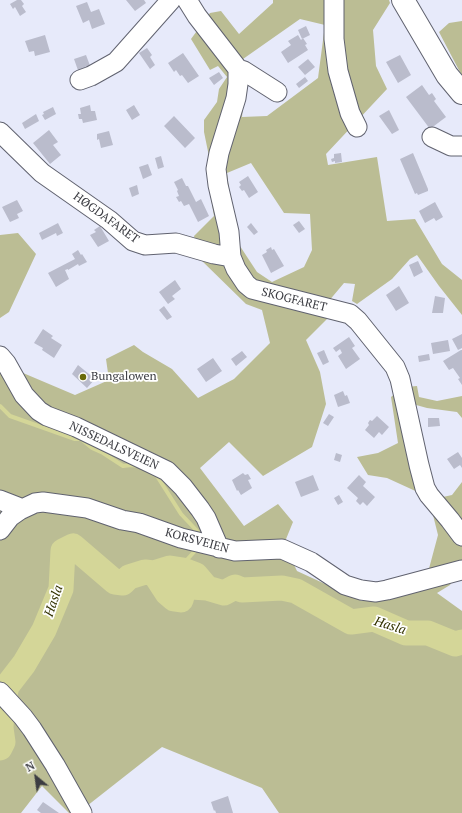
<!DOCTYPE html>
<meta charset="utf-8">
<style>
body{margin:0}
#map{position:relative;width:462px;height:813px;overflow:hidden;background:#e7eafa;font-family:"PT Serif",serif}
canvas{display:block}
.north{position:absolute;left:16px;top:757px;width:40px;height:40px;-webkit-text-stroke:3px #fff;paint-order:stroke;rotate:331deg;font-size:11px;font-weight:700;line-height:16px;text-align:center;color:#3b3c42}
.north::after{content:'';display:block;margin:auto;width:14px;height:18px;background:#3b3c42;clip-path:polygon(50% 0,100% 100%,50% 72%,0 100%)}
</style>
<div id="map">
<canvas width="462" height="813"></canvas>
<div class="north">N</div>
</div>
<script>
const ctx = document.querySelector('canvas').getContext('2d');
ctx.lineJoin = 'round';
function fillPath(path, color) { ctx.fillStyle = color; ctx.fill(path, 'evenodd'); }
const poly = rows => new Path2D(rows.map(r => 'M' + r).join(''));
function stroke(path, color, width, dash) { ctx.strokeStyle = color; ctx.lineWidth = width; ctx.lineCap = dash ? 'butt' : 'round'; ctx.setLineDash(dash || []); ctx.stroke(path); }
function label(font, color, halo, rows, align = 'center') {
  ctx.font = font + ' "PT Serif",serif'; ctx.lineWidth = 3.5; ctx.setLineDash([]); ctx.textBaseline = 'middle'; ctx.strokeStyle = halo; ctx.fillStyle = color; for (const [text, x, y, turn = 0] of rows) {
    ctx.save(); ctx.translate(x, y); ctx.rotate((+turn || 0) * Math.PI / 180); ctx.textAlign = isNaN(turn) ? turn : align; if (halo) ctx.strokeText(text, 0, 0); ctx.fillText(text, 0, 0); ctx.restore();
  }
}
const green = poly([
 [273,0,389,0,390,3,373,30,376,66,387,89,326,154,328,165,377,157,387,221,415,219,442,264,462,280,462,315,439,286,417,255,410,259,392,279,357,304,352,301,355,284,344,283,328,302,331,315,306,340,320,372,326,404,312,447,263,476,229,442,200,468,244,526,278,504,293,522,284,544,297,571,362,601,427,576,438,535,431,507,422,494,387,478,368,475,357,457,378,453,398,443,391,397,398,391,406,387,417,386,419,397,437,401,462,396,462,418,457,412,427,408,409,403,414,465,443,497,452,495,462,482,462,563,450,585,437,593,462,611,462,813,279,813,262,788,162,747,78,813,69,813,42,786,21,813,0,813,0,354,16,370,75,395,109,380,106,359,134,345,143,352,172,369,198,398,234,379,270,343,262,310,246,304,200,259,194,236,214,216,209,187,212,171,204,132,204,120,217,102,219,89,227,77,218,66,210,70,191,39,210,13,221,11,239,34,273,3],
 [300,19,325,25,318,78,267,116,242,117,246,77,243,59],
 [251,163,284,213,310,214,312,250,304,267,272,282,257,272,236,240,227,173],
 [462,21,462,76,439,32,449,23],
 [18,233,36,254,9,312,0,318,0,235]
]);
const stream = poly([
 [0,406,10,416,75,439,81,439,92,448,103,453,123,466,132,465,137,466],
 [143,469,157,476,181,514,198,532],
 [183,570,184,563,194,552]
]);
const river = poly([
 [154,573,167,593,174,599,181,600,184,589,191,587,207,588],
 [0,748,3,742,1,728,2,707,7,686,24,664,44,630,61,589,63,551,73,546,115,582,123,583,129,577,145,572,154,573,170,568,183,570,196,575,207,588,224,593,235,587,242,590,282,588,296,591,351,622,374,619,406,633,428,633,455,644,462,642]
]);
const building = poly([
 [17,0,21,0,24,4,22,6,26,12,20,16,15,7,13,9,10,4],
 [126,0,144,0,146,3,135,11],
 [87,2,91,12,99,9,105,24,92,29,89,20,83,23,76,6],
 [306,26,310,35,302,39,298,30],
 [45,35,50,52,35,56,34,51,29,52,25,41],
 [298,35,301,40,303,38,307,44,305,45,308,50,288,63,281,52,291,45,288,41],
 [147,48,152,55,150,57,155,65,150,69,139,53],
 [183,53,199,76,188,83,182,75,180,76,176,70,174,72,168,63],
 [86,55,92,71,80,76,74,59],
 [400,55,411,75,398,83,386,62],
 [308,59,315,67,305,75,298,67],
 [219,72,223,78,214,85,209,78],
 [305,77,308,81,299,88,296,84],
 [422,85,429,95,432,93,436,99,434,101,446,117,430,129,406,97],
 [90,105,91,111,95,111,97,120,83,123,82,119,79,119,78,114,81,114,80,108],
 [134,105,140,115,132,120,126,110],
 [53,107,56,114,45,120,42,115,44,114,43,112],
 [389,110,399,130,392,134,379,116],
 [36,114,39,121,25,129,22,123],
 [174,116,195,138,185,148,164,126],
 [49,130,58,142,53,145,61,155,50,164,33,143],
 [109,131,113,145,101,148,99,139,97,140,97,134],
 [341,153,342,162,335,163,335,161,332,162,331,159,334,158,334,154],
 [413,153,428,189,428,191,418,195,417,193,415,194,400,159],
 [161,156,164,167,158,169,155,158],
 [148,164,152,175,143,179,139,167],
 [248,176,258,192,249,198,244,190,242,191,239,187,241,185,239,182],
 [182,178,186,186,188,186,196,202,201,199,209,216,198,222,189,204,184,206,181,201,179,202,176,197,179,196,177,191,178,190,174,182],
 [137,185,139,194,132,197,129,188],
 [17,200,23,211,17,214,19,218,10,222,2,207],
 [435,202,443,217,436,221,434,218,425,223,419,211],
 [299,221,305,229,299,233,293,225],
 [58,223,63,233,57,236,56,233,42,240,39,233],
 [251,223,258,232,254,235,247,227],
 [100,226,109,241,98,247,90,235,96,232,94,230],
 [271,247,272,250,274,249,284,266,271,273,262,255,267,252,266,250],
 [78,250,81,255,82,254,87,262,79,266,78,264,68,270,68,269,65,270,69,279,56,287,48,273,75,259,72,254],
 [418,261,423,272,414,277,409,265],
 [175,280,181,289,172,296,175,299,168,304,159,292],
 [399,286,409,303,396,311,386,295],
 [435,296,445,298,443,313,432,313],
 [164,306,172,317,167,320,159,310],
 [43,329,53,336,51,338,62,345,54,358,42,350,43,348,34,343],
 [462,334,462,348,458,350,452,339],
 [349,337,355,346,352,348,360,359,346,369,338,356,342,353,340,349,336,352,333,348],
 [448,340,450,351,433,354,431,343],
 [324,350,329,362,323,365,317,353],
 [461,350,462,350,462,385,458,379,460,378,453,368,449,370,443,361],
 [242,351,247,357,236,366,231,359],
 [429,354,430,360,419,362,418,356],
 [213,358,222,371,206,382,197,369],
 [78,365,95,379,87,388,72,374],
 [343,391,345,396,347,395,350,403,338,407,334,395],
 [329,414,334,417,328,426,323,423],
 [377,416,389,427,382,435,379,432,374,438,365,430,369,425,368,423,370,420,372,421],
 [428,418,439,418,440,426,428,427],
 [458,452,462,458,462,468,460,465,454,469,447,459],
 [336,453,342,455,340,462,334,460],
 [243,473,245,475,248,474,251,479,248,480,252,488,241,495,238,490,237,491,232,480],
 [313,475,319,490,301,497,295,482],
 [359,475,366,482,363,486,375,497,367,506,363,502,360,505,356,501,358,498,347,488],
 [339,495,343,502,338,505,334,498],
 [228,796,233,813,216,813,215,810,214,811,211,802],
 [43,802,59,813,41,813,37,810]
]);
const minor = poly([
 [187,0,197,16,238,69,238,84,236,98,219,153,216,169,218,185,229,232,231,257,236,269,246,284,252,289,350,314,358,321,395,367,400,379,419,465,425,488,429,495,450,520,462,536],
 [334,0,334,39,338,71,350,113,357,127],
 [238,69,244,71,277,92],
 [80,80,91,76,116,62,171,0],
 [0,132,42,173,109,220,133,241,145,245,176,243,214,254,231,257],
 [432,137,451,146,462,146],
 [0,356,6,363,24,395,39,411,47,416,76,427,167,471,183,487,200,509,206,518,219,548],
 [0,500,18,507,20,510],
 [0,530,10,517,20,510,35,503,43,502,87,508,122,520,139,523,181,538,235,551,282,549,311,562,345,585,361,590,376,592,387,590,462,570],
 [0,692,23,717,32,729,55,765,82,813]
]);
const major = poly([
 [403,0,447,75,462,93]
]);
const markers = [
 [83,377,4,"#696a07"]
];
const streetNames = [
 ["HØGDAFARET",106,218,36],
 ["SKOGFARET",294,300,14],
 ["NISSEDALSVEIEN",114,446,25],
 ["KORSVEIEN",197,541,15]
];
const poiNames = [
 ["Bungalowen",91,377]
];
const waterNames = [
 ["Hasla",54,601,-71],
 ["Hasla",390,626,17]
];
fillPath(green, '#bbbd94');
stroke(stream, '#d4d698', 4);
stroke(river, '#d4d698', 25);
fillPath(building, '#babccc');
stroke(minor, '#60626f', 21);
stroke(major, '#60626f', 24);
stroke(minor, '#fff', 19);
stroke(major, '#fff', 22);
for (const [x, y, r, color] of markers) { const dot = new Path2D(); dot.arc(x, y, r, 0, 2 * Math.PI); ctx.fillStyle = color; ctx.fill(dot); stroke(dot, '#fff', 1.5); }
label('12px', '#3b3c42', '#fff', streetNames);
label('12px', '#3b3c42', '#fff', poiNames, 'left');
label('italic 13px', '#333301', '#fff', waterNames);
</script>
